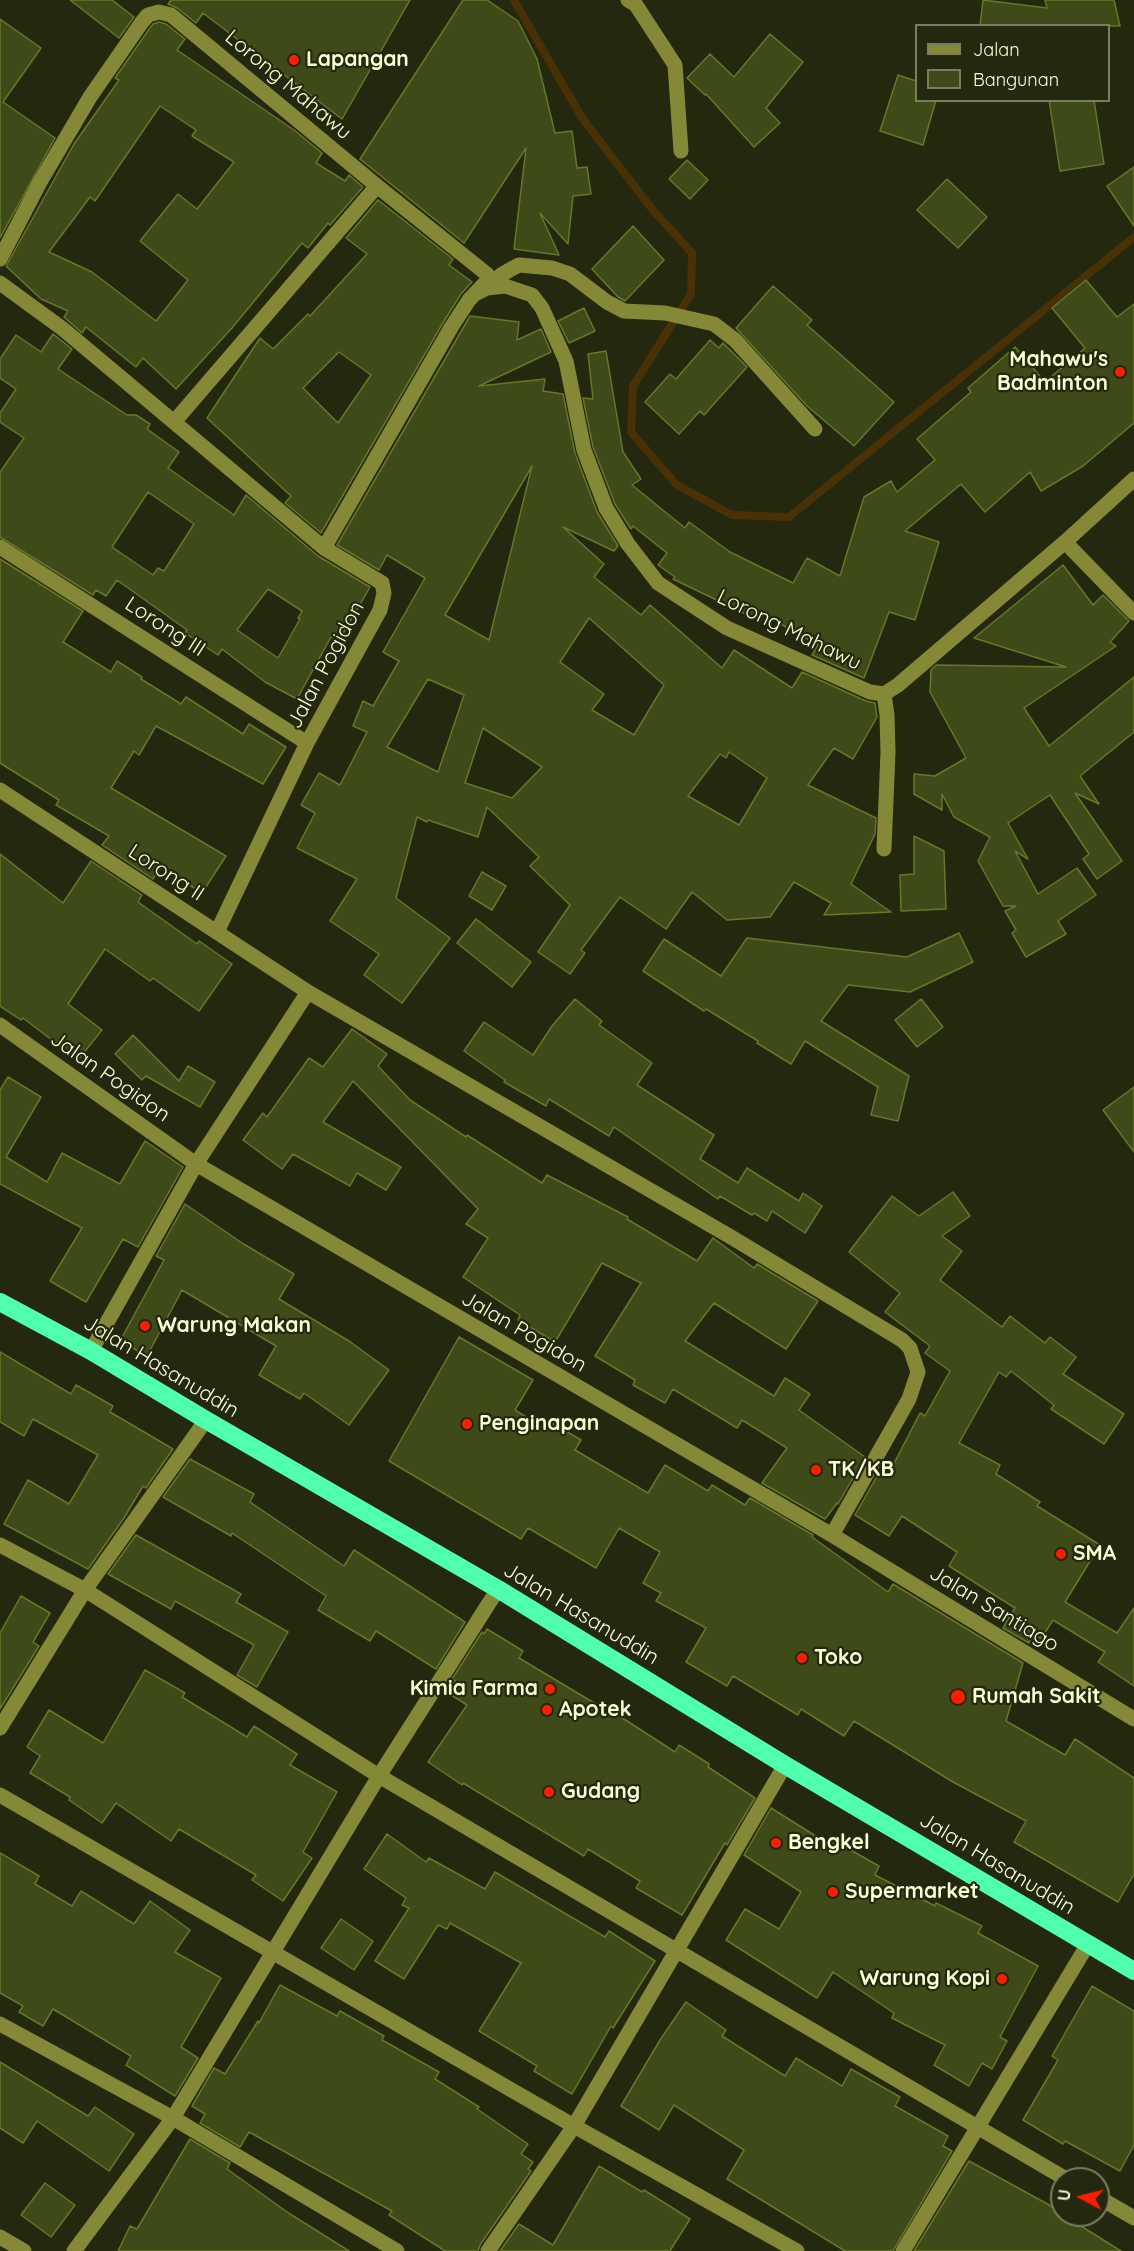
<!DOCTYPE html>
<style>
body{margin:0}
#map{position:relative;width:1134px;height:2251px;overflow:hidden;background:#23280e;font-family:Quicksand,sans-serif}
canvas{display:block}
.legend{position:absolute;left:915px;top:24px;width:195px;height:78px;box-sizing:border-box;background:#23280e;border:2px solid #797e5e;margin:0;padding:8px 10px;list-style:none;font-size:18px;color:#faffd5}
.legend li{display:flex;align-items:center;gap:12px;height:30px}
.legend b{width:30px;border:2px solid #797e5e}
.north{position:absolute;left:1050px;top:2167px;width:60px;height:60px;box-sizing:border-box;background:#23280e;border:2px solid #797e5e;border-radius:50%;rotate:277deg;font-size:16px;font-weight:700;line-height:24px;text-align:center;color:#faffd5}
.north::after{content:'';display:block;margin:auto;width:21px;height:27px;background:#ff1d01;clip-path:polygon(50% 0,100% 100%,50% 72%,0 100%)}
</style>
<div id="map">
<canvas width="1134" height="2251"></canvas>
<ul class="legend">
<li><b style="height:8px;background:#858937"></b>Jalan</li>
<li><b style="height:16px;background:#3f4a19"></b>Bangunan</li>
</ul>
<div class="north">U</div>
</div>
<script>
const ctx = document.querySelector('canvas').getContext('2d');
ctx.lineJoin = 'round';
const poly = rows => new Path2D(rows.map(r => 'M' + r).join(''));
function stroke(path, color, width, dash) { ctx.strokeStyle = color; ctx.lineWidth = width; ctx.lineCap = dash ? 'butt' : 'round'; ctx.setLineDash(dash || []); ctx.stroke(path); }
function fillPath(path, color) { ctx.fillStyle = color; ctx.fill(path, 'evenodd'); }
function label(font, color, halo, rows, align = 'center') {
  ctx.font = font + ' Quicksand,sans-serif'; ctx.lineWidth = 4.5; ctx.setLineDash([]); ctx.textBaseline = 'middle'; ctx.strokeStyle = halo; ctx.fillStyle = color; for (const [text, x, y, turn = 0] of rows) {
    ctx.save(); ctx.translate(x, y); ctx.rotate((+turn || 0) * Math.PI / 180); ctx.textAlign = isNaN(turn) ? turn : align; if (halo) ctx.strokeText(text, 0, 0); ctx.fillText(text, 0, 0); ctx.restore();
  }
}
const stream = poly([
 [514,0,582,118,652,209,692,253,691,294,633,386,631,432,677,485,732,515,789,517,1134,237]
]);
const building = poly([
 [70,0,112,0,134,17,119,38,70,0],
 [171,0,410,0,342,119,203,13,196,23,177,8,168,4,171,0],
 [463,0,487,0,518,21,537,59,555,133,572,131,577,168,587,167,591,194,573,196,568,244,540,213,559,255,514,249,526,148,464,243,360,159,463,0],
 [983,0,1047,8,1045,0,1114,0,1120,26,980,26,983,0],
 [0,19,41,48,3,102,55,138,0,238,0,19],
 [159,22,166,24,185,39,177,50,294,130,322,153,316,163,345,181,349,175,363,187,330,225,328,223,308,248,302,243,232,328,176,389,143,358,136,367,86,327,82,333,64,317,68,311,41,299,6,266,74,144,119,80,115,78,150,28,153,24,159,22],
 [160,106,196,130,192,136,234,162,197,209,178,194,140,241,188,280,156,321,92,272,49,252,90,197,95,201,160,106],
 [770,34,803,62,766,108,780,123,754,147,706,94,705,95,687,78,710,54,734,77,770,34],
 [898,75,916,81,916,100,936,100,923,145,880,131,898,75],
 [1049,100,1094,100,1104,164,1060,171,1049,100],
 [687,160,708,180,690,199,669,179,687,160],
 [1134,167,1134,226,1107,186,1134,167],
 [947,179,987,217,958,248,917,210,947,179],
 [378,200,453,259,449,265,472,282,461,294,444,321,321,533,285,503,291,496,207,418,260,338,273,349,308,314,310,316,367,254,346,238,378,200],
 [339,352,371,375,338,423,303,388,339,352],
 [633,226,664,260,625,301,618,297,592,269,633,226],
 [1086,280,1117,317,1134,304,1134,423,1083,466,1041,491,1030,472,985,512,961,484,905,531,939,542,915,620,889,612,864,678,812,655,818,645,763,614,760,621,673,579,675,577,658,565,667,553,633,526,631,529,615,504,593,447,583,398,593,399,588,354,606,351,623,452,641,479,632,485,685,528,689,522,730,552,793,583,807,558,840,576,864,497,891,481,897,492,935,460,917,439,971,392,968,388,1015,347,1045,382,1085,348,1052,308,1086,280],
 [773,286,812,320,807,325,894,402,854,446,807,406,736,328,773,286],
 [584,308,595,331,569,343,558,321,584,308],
 [470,316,519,322,517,340,541,329,551,352,479,386,545,379,543,391,563,394,575,453,597,512,618,546,614,551,563,527,604,564,594,577,641,615,650,605,722,668,734,650,792,688,802,672,866,701,875,703,877,717,853,759,834,748,808,785,876,818,875,834,851,884,891,912,824,915,831,903,794,882,770,917,727,920,692,892,666,929,620,897,581,950,585,953,570,974,538,952,570,905,530,866,539,857,487,807,478,837,428,820,427,822,417,817,396,898,450,938,402,1003,364,975,379,954,330,921,357,879,297,848,315,813,301,805,319,773,340,785,367,732,353,726,363,701,373,706,399,661,383,652,425,578,387,555,379,570,337,545,470,316],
 [532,466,489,640,445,615,532,466],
 [589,618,664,685,634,735,592,710,604,694,560,662,589,618],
 [428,679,464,695,438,772,387,747,428,679],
 [483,728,542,767,512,798,465,783,483,728],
 [729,752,767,778,739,825,688,796,720,754,726,758,729,752],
 [53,334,72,349,58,369,127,415,136,415,150,424,147,429,179,452,168,468,234,515,246,495,318,556,370,587,339,641,331,637,297,699,265,682,222,649,218,655,185,633,187,630,117,580,106,596,96,590,93,595,0,537,0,472,24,438,0,422,0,413,16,389,0,378,0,359,16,335,41,352,53,334],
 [148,492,194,524,164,571,158,568,153,575,112,547,148,492],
 [268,589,302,611,298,618,300,619,278,658,237,630,268,589],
 [710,340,719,348,723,343,747,367,704,415,700,411,679,434,645,402,670,374,676,379,710,340],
 [0,559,83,611,63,642,111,672,117,661,142,677,141,679,181,704,186,697,243,734,249,724,286,747,263,784,156,726,139,755,134,751,111,788,226,856,202,893,161,867,153,879,102,845,109,836,56,805,59,800,0,763,0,559],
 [1063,565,1093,605,1103,595,1129,621,1110,642,1116,646,1024,708,1049,746,1134,677,1134,732,1080,776,1099,804,1075,793,1122,861,1097,879,1083,859,1089,854,1050,795,1008,823,1028,859,1015,851,1038,894,1077,868,1096,895,1058,921,1066,934,1026,957,1012,933,1016,930,1005,911,1016,906,1003,906,978,861,990,837,954,817,942,794,942,810,914,794,914,774,935,776,966,758,930,692,931,670,936,665,1066,667,974,638,1063,565],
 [914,836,944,851,946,909,901,911,900,875,914,874,914,836],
 [0,854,63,903,91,861,142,895,138,902,197,944,199,941,232,964,199,1011,153,978,150,981,105,949,68,1004,102,1030,78,1060,23,1018,21,1020,0,1006,0,854],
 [482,872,506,886,492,910,469,896,482,872],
 [476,919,531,962,512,987,457,943,476,919],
 [959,933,973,962,910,992,848,985,821,1021,909,1076,898,1121,871,1115,878,1087,805,1041,791,1064,757,1043,758,1041,706,1009,704,1011,643,971,664,939,721,976,747,938,907,957,959,933],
 [575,999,602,1021,599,1025,652,1063,637,1085,714,1135,700,1159,738,1183,747,1168,799,1201,803,1193,822,1206,805,1233,772,1211,767,1221,754,1213,752,1215,720,1196,718,1199,614,1127,609,1136,549,1099,546,1106,504,1082,505,1080,464,1051,484,1022,533,1055,552,1026,575,999],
 [921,999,943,1027,917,1047,895,1020,921,999],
 [352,1029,387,1054,378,1066,410,1100,466,1137,467,1135,542,1183,547,1175,628,1217,627,1219,697,1261,713,1238,754,1268,757,1264,818,1301,786,1349,714,1303,685,1341,774,1396,785,1378,810,1394,799,1410,865,1457,838,1504,837,1503,825,1519,762,1483,787,1448,742,1420,737,1428,673,1389,665,1403,633,1385,635,1380,595,1356,641,1283,602,1263,555,1342,518,1320,520,1315,463,1277,488,1238,466,1224,478,1209,353,1081,323,1122,401,1167,386,1190,357,1173,350,1186,293,1154,282,1169,243,1140,263,1113,267,1117,309,1058,323,1067,352,1029],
 [133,1035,179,1081,188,1066,215,1082,200,1107,146,1076,142,1080,115,1054,133,1035],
 [8,1077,41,1097,6,1157,47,1182,62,1153,120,1184,145,1141,183,1167,138,1247,123,1239,86,1302,50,1281,82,1228,0,1184,0,1090,8,1077],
 [1134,1087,1134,1152,1103,1110,1134,1087],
 [953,1192,970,1216,942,1236,962,1251,940,1280,1002,1327,1010,1316,1045,1343,1050,1337,1076,1357,1063,1374,1124,1414,1104,1444,1051,1409,1054,1405,1011,1371,1006,1377,999,1372,959,1443,1000,1465,996,1474,1040,1502,1037,1506,1100,1545,1065,1602,1117,1633,1134,1608,1134,1686,1098,1662,1105,1652,1053,1620,1041,1639,1032,1633,1029,1643,1003,1628,1015,1608,949,1566,957,1552,902,1516,889,1536,855,1515,881,1469,888,1475,920,1413,925,1416,950,1371,925,1353,930,1346,885,1312,900,1293,849,1252,892,1196,919,1216,953,1192],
 [185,1204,242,1243,294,1274,279,1299,349,1341,389,1370,349,1425,304,1393,300,1399,259,1375,276,1346,182,1290,147,1356,120,1341,164,1260,156,1256,185,1204],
 [459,1337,533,1380,515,1410,547,1430,552,1423,581,1440,575,1450,648,1493,665,1465,708,1491,712,1485,745,1505,750,1498,813,1535,812,1537,888,1592,893,1584,1023,1663,1006,1721,1065,1755,1075,1739,1134,1778,1134,1874,1118,1902,1014,1842,1026,1821,953,1782,854,1721,844,1736,801,1709,798,1715,733,1676,727,1686,686,1662,706,1628,656,1601,661,1593,643,1583,660,1552,619,1528,596,1568,528,1528,521,1539,389,1461,459,1337],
 [0,1352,71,1394,76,1385,113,1406,110,1412,173,1449,146,1488,143,1486,124,1518,88,1569,4,1524,28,1480,69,1504,98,1455,33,1419,24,1436,0,1422,0,1352],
 [190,1459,254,1494,250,1502,344,1566,354,1550,465,1622,436,1669,376,1631,370,1641,318,1610,326,1596,232,1533,231,1536,163,1497,190,1459],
 [136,1535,241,1594,236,1602,288,1632,257,1687,237,1675,254,1645,175,1601,171,1609,108,1574,136,1535],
 [21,1596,50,1613,33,1642,39,1646,0,1709,0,1633,21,1596],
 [487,1629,523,1651,519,1658,606,1710,607,1708,675,1752,679,1745,709,1764,708,1767,755,1798,727,1845,725,1843,682,1915,636,1888,640,1881,588,1849,584,1856,463,1783,462,1785,428,1762,467,1705,448,1693,455,1681,452,1679,482,1632,484,1634,487,1629],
 [145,1670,185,1693,182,1697,247,1737,254,1726,297,1754,290,1765,337,1792,303,1852,312,1858,283,1901,252,1880,256,1875,179,1829,171,1841,116,1803,102,1823,69,1800,70,1797,30,1773,40,1756,27,1747,49,1710,103,1743,145,1670],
 [771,1808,827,1843,829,1838,879,1866,875,1875,935,1906,936,1903,982,1926,978,1933,1038,1966,1000,2037,1007,2041,992,2069,982,2063,969,2086,934,2065,945,2045,892,2018,894,2013,833,1972,817,1998,726,1940,745,1909,779,1929,801,1892,744,1855,771,1808],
 [387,1834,426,1862,429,1858,485,1889,495,1872,605,1937,609,1931,655,1961,613,2028,611,2026,572,2094,534,2071,537,2066,479,2031,521,1963,450,1923,447,1929,438,1925,404,1979,375,1961,409,1908,402,1905,406,1898,364,1869,387,1834],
 [0,1853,39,1876,35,1884,72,1906,81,1891,134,1924,150,1901,190,1930,175,1952,221,1978,181,2047,198,2058,175,2096,126,2065,131,2056,53,2009,43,2026,19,2012,23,2006,0,1993,0,1853],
 [341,1919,373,1941,354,1970,321,1948,341,1919],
 [280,1985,337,2016,340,2011,384,2036,382,2040,439,2072,435,2079,479,2107,477,2109,528,2144,521,2154,533,2162,528,2169,531,2171,480,2245,478,2251,445,2251,389,2215,392,2211,249,2132,240,2147,200,2123,205,2114,192,2106,214,2068,225,2074,258,2021,259,2023,280,1985],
 [1092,1986,1134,2011,1134,2145,1120,2171,1065,2141,1063,2144,1023,2120,1058,2060,1052,2056,1092,1986],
 [686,2002,726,2030,722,2036,785,2076,796,2058,842,2086,851,2069,900,2097,895,2106,948,2136,943,2146,952,2151,893,2251,845,2251,727,2179,744,2150,674,2105,659,2130,621,2106,660,2040,686,2002],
 [0,2062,88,2116,95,2107,134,2134,109,2171,37,2121,23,2143,0,2128,0,2062],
 [190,2139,230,2163,227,2169,290,2214,349,2251,118,2251,130,2226,137,2229,190,2139],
 [969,2161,1062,2212,1062,2215,1074,2219,1073,2221,1121,2251,914,2251,969,2161],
 [599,2166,642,2192,644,2190,690,2219,670,2251,500,2251,519,2224,553,2245,599,2166],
 [45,2183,75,2205,51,2237,21,2215,45,2183]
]);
const minor = poly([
 [628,0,636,5,675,65,681,151],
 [0,259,40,182,90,97,142,22,148,15,159,12,171,15,377,186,488,275,488,280,469,300,452,326,324,548],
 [0,283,63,329,324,548,382,583,384,593,380,610,307,743,217,932],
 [496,287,501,275,513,268,519,265,552,268,570,274,607,302,624,311,665,313,714,324,735,340,815,429],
 [477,293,487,288,505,286,532,295,542,308,566,361,584,450,606,508,628,544,658,583,727,628,870,692,884,694,898,685,1065,542,1134,479],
 [174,422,377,186],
 [1065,542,1134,613],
 [0,547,307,743],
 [0,790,308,992,731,1237,902,1340,910,1348,918,1372,909,1399,832,1535],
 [884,849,888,752,887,715,884,694],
 [0,1025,196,1164,308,992],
 [91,1351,196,1164,832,1535,1134,1719],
 [0,1545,85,1590,379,1776,1066,2179],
 [0,1728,85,1590,206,1420],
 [0,1795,574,2126,797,2251],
 [0,2024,173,2118,397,2251],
 [1098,2197,1134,2218],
 [0,2237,24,2251],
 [74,2251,173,2118,379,1776,498,1589],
 [488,2251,574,2126,785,1765],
 [903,2251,1088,1944]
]);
const highway = poly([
 [0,1302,91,1351,206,1420,498,1589,785,1765,1134,1971]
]);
const markers = [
 [294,60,6,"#ff1d01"],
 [1120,372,6,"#ff1d01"],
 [145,1326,6,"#ff1d01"],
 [467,1424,6,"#ff1d01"],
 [816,1470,6,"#ff1d01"],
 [1061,1554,6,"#ff1d01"],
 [802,1658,6,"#ff1d01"],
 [550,1689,6,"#ff1d01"],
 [958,1697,8,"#ff1d01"],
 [547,1710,6,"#ff1d01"],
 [549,1792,6,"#ff1d01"],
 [776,1843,6,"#ff1d01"],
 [833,1892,6,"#ff1d01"],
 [1002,1979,6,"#ff1d01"]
];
const poiNames = [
 ["Lapangan",306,60],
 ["Mahawu's",1108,360,"right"],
 ["Badminton",1108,384,"right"],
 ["Warung Makan",157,1326],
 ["Penginapan",479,1424],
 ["TK/KB",828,1470],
 ["SMA",1073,1554],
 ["Toko",814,1658],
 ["Kimia Farma",538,1689,"right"],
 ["Rumah Sakit",972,1697],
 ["Apotek",559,1710],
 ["Gudang",561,1792],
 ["Bengkel",788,1843],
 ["Supermarket",845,1892],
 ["Warung Kopi",990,1979,"right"]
];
const streetNames = [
 ["Lorong Mahawu",288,85,40],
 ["Lorong III",165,627,33],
 ["Lorong Mahawu",789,630,26],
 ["Jalan Pogidon",326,665,-62],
 ["Lorong II",166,873,33],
 ["Jalan Pogidon",110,1077,35],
 ["Jalan Pogidon",524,1332,30],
 ["Jalan Hasanuddin",161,1367,31],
 ["Jalan Santiago",994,1609,31],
 ["Jalan Hasanuddin",581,1614,31],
 ["Jalan Hasanuddin",997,1864,31]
];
stroke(stream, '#483107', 8);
fillPath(building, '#3f4a19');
stroke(building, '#67772a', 1.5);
stroke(minor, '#858937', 15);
stroke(highway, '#50ffad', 18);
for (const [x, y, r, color] of markers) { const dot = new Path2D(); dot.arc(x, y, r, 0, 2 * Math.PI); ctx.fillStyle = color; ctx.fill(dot); stroke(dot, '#23280e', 2); }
label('bold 21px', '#faffd5', '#23280e', poiNames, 'left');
label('21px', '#faffd5', '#23280e', streetNames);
</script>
